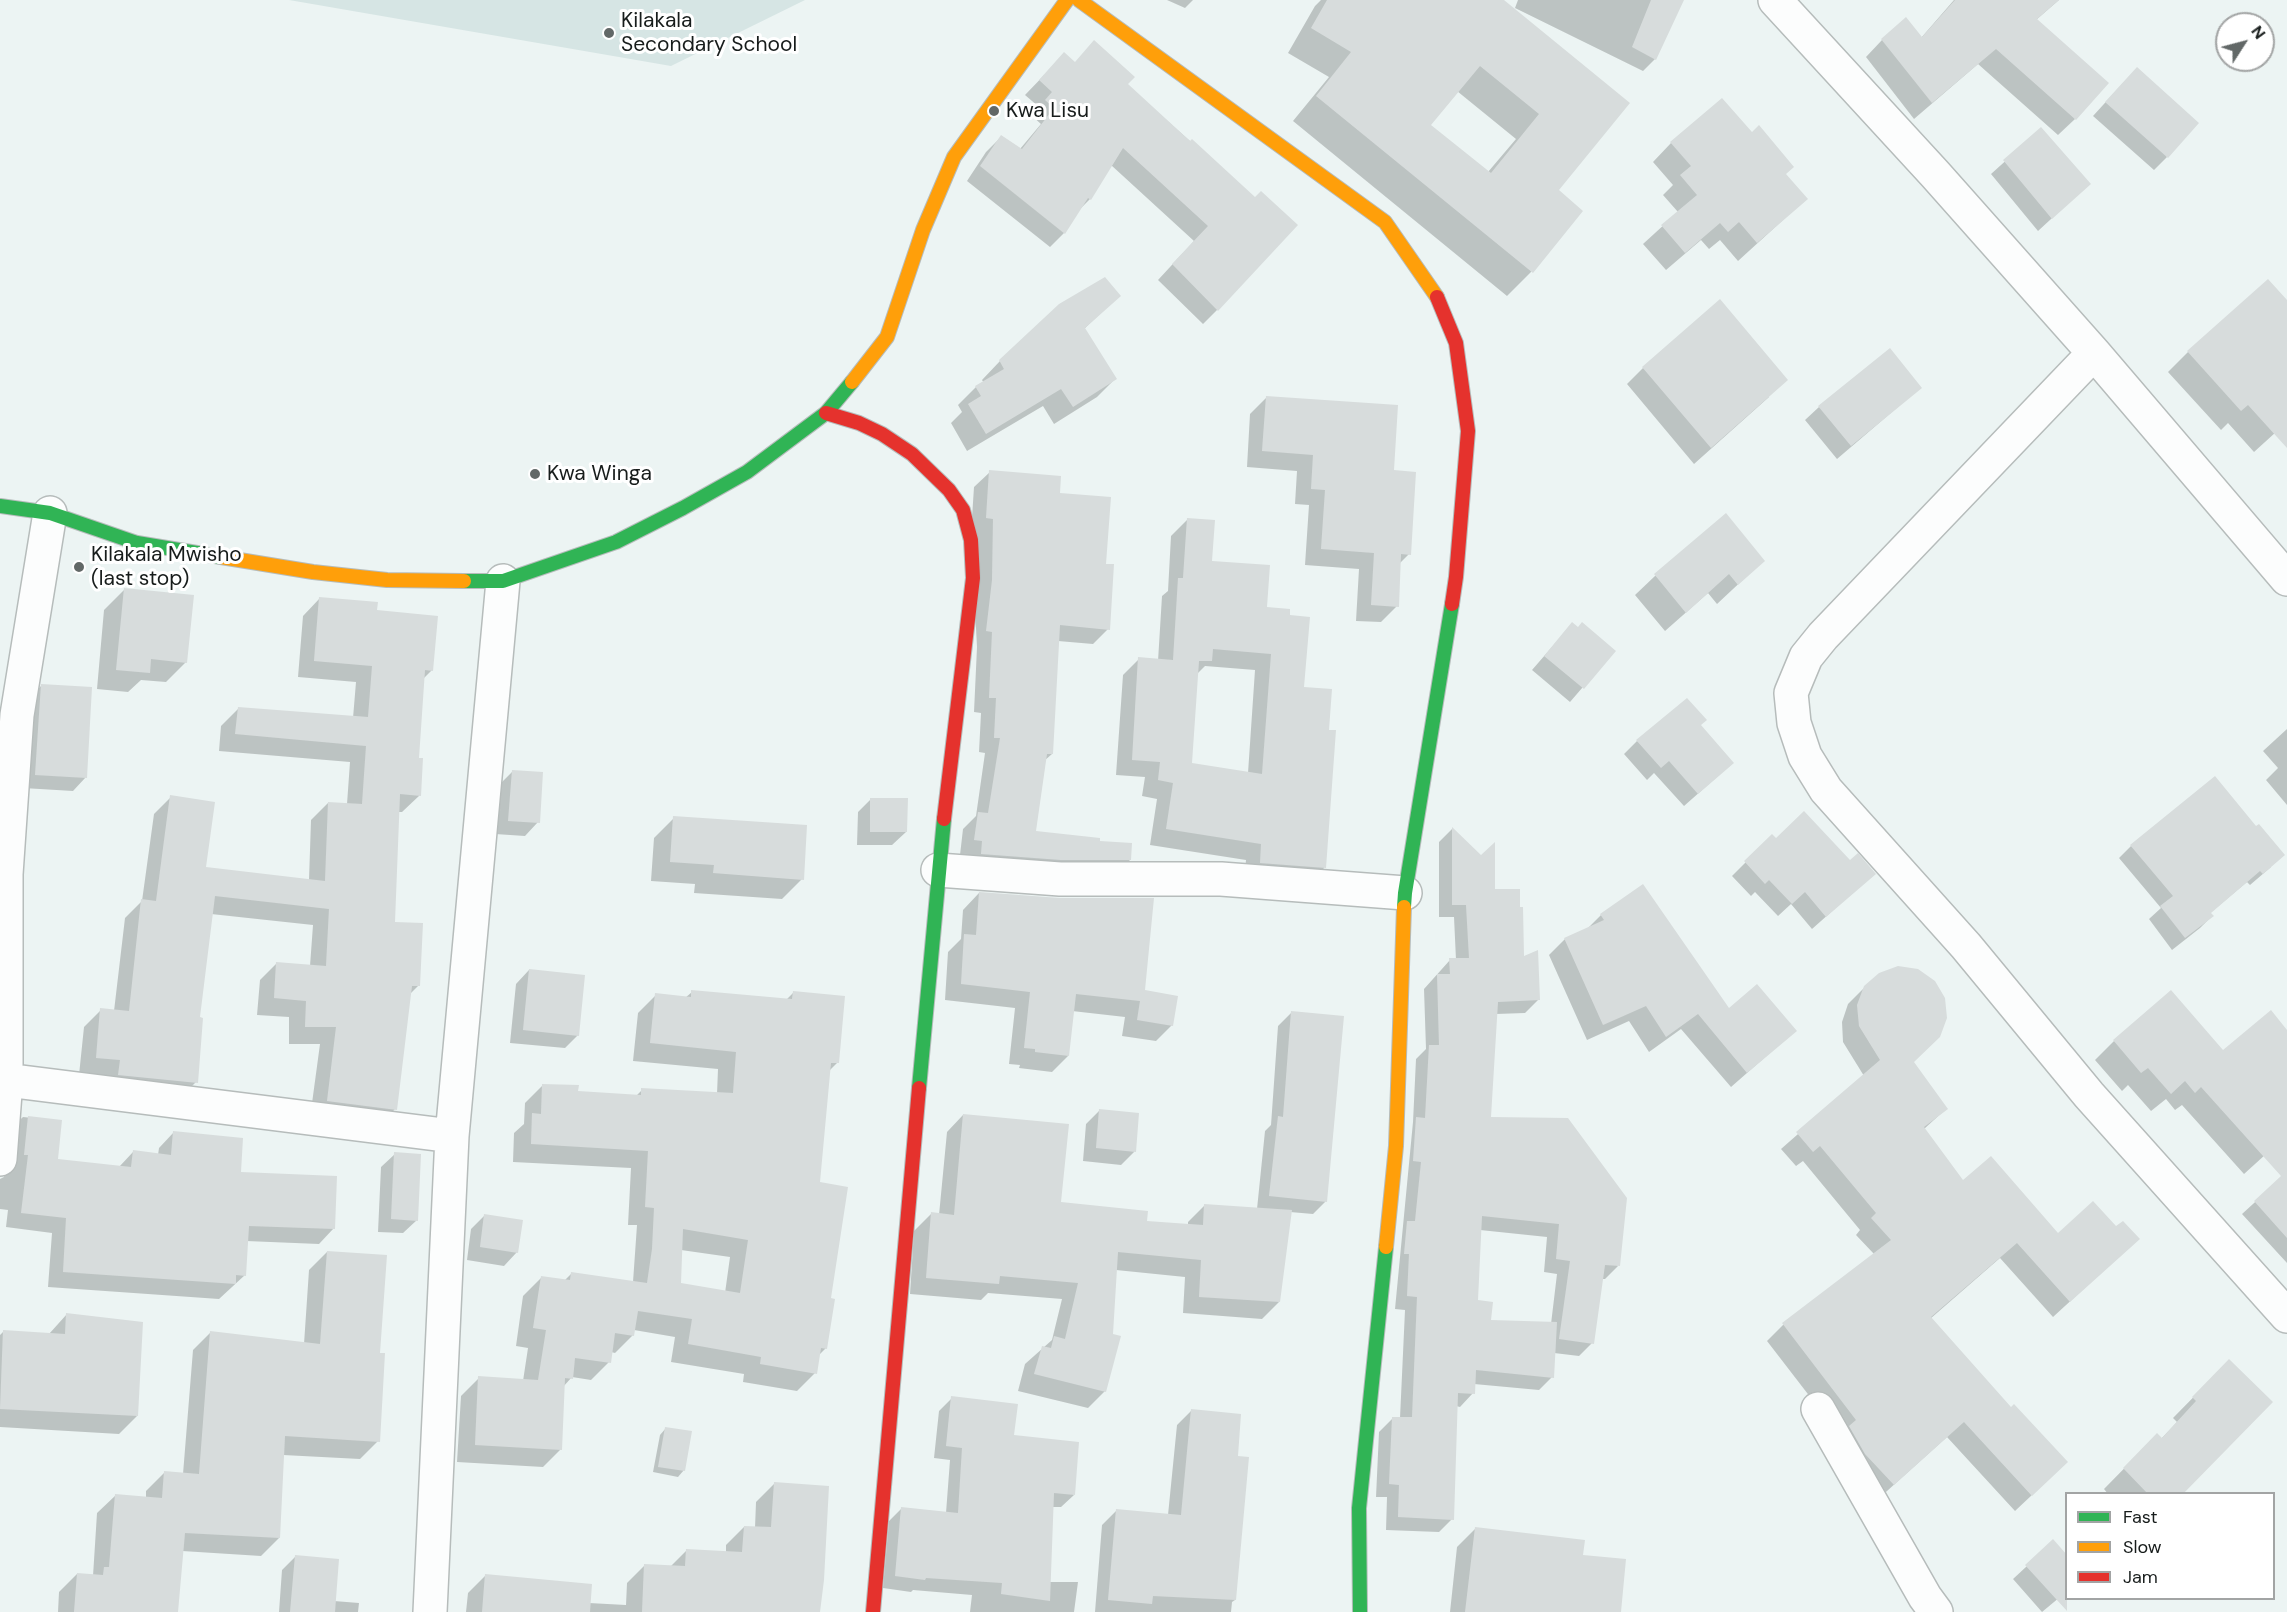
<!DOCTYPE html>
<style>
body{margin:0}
#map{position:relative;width:2287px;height:1612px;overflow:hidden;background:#ecf4f3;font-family:"DM Sans",sans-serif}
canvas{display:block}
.legend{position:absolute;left:2065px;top:1492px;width:210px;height:108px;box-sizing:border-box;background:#fff;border:2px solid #a2a4a4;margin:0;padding:8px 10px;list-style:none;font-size:18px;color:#171c1b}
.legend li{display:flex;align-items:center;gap:12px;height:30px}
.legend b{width:30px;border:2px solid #a2a4a4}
.north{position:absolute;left:2215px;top:12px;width:60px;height:60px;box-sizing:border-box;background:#fff;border:2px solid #a2a4a4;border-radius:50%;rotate:54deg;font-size:16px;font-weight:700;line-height:24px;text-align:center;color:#171c1b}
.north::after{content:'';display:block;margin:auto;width:21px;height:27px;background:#626867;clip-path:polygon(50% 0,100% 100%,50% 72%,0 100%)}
</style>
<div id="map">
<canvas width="2287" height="1612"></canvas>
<ul class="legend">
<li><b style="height:8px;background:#30b455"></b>Fast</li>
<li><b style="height:8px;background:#ff9f0a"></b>Slow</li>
<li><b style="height:8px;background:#e5322d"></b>Jam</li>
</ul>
<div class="north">N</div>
</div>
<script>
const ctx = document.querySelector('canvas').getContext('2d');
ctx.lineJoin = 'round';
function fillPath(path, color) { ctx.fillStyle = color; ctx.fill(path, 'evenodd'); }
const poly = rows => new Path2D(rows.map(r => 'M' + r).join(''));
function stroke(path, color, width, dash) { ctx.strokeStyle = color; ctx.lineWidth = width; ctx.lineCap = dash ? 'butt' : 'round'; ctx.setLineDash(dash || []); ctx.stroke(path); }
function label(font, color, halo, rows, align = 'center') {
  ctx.font = font + ' "DM Sans",sans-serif'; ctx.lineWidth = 6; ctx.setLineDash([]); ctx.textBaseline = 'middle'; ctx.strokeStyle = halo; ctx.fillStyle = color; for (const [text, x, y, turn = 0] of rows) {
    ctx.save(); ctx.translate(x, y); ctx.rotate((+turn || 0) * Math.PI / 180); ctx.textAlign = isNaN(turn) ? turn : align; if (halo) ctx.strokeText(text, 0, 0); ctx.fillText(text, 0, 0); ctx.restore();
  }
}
const built = poly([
 [289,0,805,0,671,66]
]);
const shadow = poly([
 [1167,0,1193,0,1185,8],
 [1321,0,1502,0,1628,103,1556,190,1581,211,1531,272,1507,296,1293,121,1329,77,1288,53,1315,6],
 [1457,91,1516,139,1488,172,1429,125],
 [1518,0,1666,0,1655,59,1643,71,1515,8],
 [1954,0,2059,0,2036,20,2075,119,2058,135,1978,64,1914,119,1866,57,1882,40,1921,38],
 [1074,63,1126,84,1255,199,1217,310,1203,324,1158,280,1194,241,1111,165,1090,199,1078,211,1064,233,1050,247,967,181,986,152,1001,137,1020,149,1041,124,1031,115,1039,107,1025,95,1050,69],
 [2124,82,2167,157,2154,170,2093,116],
 [2041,129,2075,197,2038,231,1991,174],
 [1671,143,1785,174,1806,199,1738,261,1720,240,1709,249,1701,240,1666,270,1643,244,1678,212,1663,195,1673,185,1653,162],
 [1119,296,1084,329,1115,379,1097,397,1054,424,1043,406,967,451,951,423,962,412,958,405,976,387,984,383,982,380,1000,361],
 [2287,302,2287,422,2254,452,2228,423,2221,430,2168,372,2188,352],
 [1643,368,1769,397,1694,464,1627,384],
 [1920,388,1837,459,1805,420,1819,407],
 [1266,398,1392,471,1409,554,1399,564,1397,606,1381,622,1356,621,1359,569,1305,565,1309,505,1295,504,1297,471,1247,467,1250,414],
 [990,472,1058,494,1104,565,1108,629,1093,644,1058,641,1052,754,1044,761,1034,832,1099,843,1130,860,1115,875,960,855,963,829,976,816,985,753,979,752,981,713,974,712,977,647,971,533,974,487],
 [1726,515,1763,561,1717,604,1708,593,1665,631,1635,595,1655,576],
 [1187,520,1210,562,1266,608,1288,617,1302,688,1328,731,1324,868,1308,884,1244,879,1246,860,1150,845,1157,799,1142,796,1145,777,1116,775,1123,675,1139,659,1158,661,1162,596,1168,591,1171,536],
 [1205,666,1255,670,1248,773,1191,764,1197,674],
 [124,590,186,662,166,682,141,680,128,692,97,689,104,610],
 [320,598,375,612,432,670,423,679,417,759,420,795,402,812,398,812,393,923,418,986,410,994,395,1109,378,1127,310,1118,320,1044,289,1044,289,1017,257,1015,260,980,277,963,310,966,313,925,211,914,199,1019,196,1082,179,1099,79,1075,84,1027,101,1010,114,1011,125,918,142,901,154,814,171,797,205,869,309,880,311,820,328,803,347,804,350,762,219,751,221,726,238,709,353,718,356,682,298,677,303,616],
 [1572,624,1614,651,1570,702,1532,670],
 [42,685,86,777,73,791,23,788,28,699],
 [2287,729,2287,805,2266,780,2278,768,2263,751],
 [1637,741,1718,776,1684,806,1654,773,1647,780,1624,754],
 [512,772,538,822,525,836,495,834,499,785],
 [871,799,906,832,892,845,857,845,858,812],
 [674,818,802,879,782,899,694,893,695,884,651,881,654,838],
 [1452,829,1481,857,1538,1000,1525,1013,1496,1014,1489,1119,1618,1266,1605,1279,1601,1279,1592,1343,1579,1356,1554,1353,1552,1377,1539,1390,1474,1384,1473,1393,1460,1407,1456,1406,1452,1519,1439,1532,1386,1530,1387,1497,1376,1497,1379,1432,1393,1418,1400,1418,1405,1310,1395,1309,1413,1122,1416,1059,1426,1049,1424,989,1450,960,1456,960,1454,917,1439,917,1439,842],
 [1480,1230,1547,1237,1544,1272,1557,1274,1551,1324,1490,1322,1476,1302],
 [1772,836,1776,840,1850,862,1874,874,1812,929,1791,904,1778,916,1755,892,1751,896,1732,876],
 [2131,846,2271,867,2250,885,2247,882,2210,913,2212,916,2200,928,2172,950,2149,919,2161,908,2119,858],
 [979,893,1143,991,1172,1025,1156,1041,1122,1036,1125,1017,1072,1011,1068,1056,1052,1072,1019,1068,1020,1065,1009,1064,1015,1008,945,1000,948,952,961,939,963,910],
 [1601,915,1729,1010,1795,1031,1731,1087,1681,1029,1649,1052,1629,1021,1587,1040,1549,955,1565,939,1588,928],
 [529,970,578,1035,565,1048,510,1043,516,984],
 [1865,987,1912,1063,1946,1109,1924,1129,1963,1182,2058,1235,2116,1228,2138,1239,2053,1317,2000,1258,1930,1319,2050,1478,2015,1511,1947,1437,1877,1500,1841,1437,1767,1341,1783,1325,1874,1254,1856,1235,1860,1230,1803,1161,1796,1166,1781,1149,1864,1076,1843,1042,1842,1022,1848,1004],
 [692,992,786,1000,793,993,837,1063,829,1071,819,1183,830,1299,826,1348,818,1356,815,1373,797,1391,743,1382,744,1374,671,1362,675,1337,634,1330,633,1335,615,1353,611,1352,609,1362,591,1380,572,1377,563,1387,561,1449,543,1467,457,1462,461,1396,479,1378,523,1381,528,1348,516,1346,523,1296,541,1278,564,1281,572,1273,633,1282,637,1225,628,1225,631,1168,513,1162,514,1133,524,1124,525,1103,543,1085,577,1093,636,1096,642,1090,717,1094,718,1069,633,1061,638,1013,656,995,685,998],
 [681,1250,730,1257,725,1293,679,1285],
 [1292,1012,1326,1201,1313,1214,1290,1212,1279,1302,1262,1319,1183,1313,1185,1277,1116,1270,1105,1391,1088,1408,1018,1391,1025,1364,1052,1340,1062,1299,988,1293,981,1300,910,1294,914,1231,931,1214,939,1215,947,1132,963,1115,1060,1204,1145,1222,1188,1225,1188,1222,1205,1205,1257,1209,1265,1131,1271,1125,1278,1026],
 [2114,1041,2223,1052,2287,1041,2287,1135,2244,1174,2182,1105,2175,1110,2166,1099,2151,1111,2128,1085,2122,1091,2095,1060],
 [1099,1111,1135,1151,1121,1165,1083,1161,1086,1124],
 [23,1117,61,1121,57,1160,119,1167,133,1152,158,1155,159,1148,174,1132,239,1174,334,1228,319,1244,246,1241,245,1275,219,1299,48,1287,52,1233,6,1227,8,1210,0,1209,0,1179,4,1177,7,1132],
 [395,1154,417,1220,403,1233,378,1232,381,1167],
 [2287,1173,2287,1263,2242,1214],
 [485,1215,517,1252,504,1266,467,1260,471,1229],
 [327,1252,378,1441,360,1459,283,1455,279,1538,261,1556,182,1551,177,1612,58,1612,59,1592,77,1574,93,1576,97,1513,116,1495,146,1498,146,1491,164,1473,183,1474,193,1350,211,1332,304,1344,309,1270],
 [67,1314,137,1416,119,1434,0,1427,0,1335,3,1332,49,1334],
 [2229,1361,2181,1494,2108,1494,2104,1489,2157,1435,2161,1439,2177,1422,2173,1418],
 [952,1398,1013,1437,1074,1495,1061,1507,1052,1507,1049,1582,1078,1582,1074,1612,970,1612,972,1595,913,1590,911,1592,883,1588,889,1521,902,1508,946,1513,950,1460,934,1458,939,1411],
 [1191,1411,1236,1457,1235,1600,1232,1602,1231,1612,1095,1612,1102,1525,1117,1510,1168,1515,1177,1425],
 [666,1428,684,1470,678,1477,653,1472,660,1435],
 [774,1484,818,1612,466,1612,468,1593,486,1575,589,1603,626,1605,627,1583,645,1565,670,1567,686,1551,726,1552,726,1545,744,1527,755,1528,756,1502],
 [1475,1529,1581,1557,1620,1612,1450,1612,1457,1547],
 [2053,1542,2066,1592,2042,1612,2013,1579],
 [295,1557,334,1601,359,1603,358,1612,279,1612,282,1570]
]);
const building = poly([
 [1327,0,1504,0,1630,103,1559,190,1583,211,1533,273,1316,96,1351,52,1311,28],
 [1480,66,1539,114,1491,173,1431,125],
 [1651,0,1684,0,1656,60,1632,47],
 [1955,0,2059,0,2037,19,2109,83,2076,120,1996,49,1932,103,1881,39,1906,17,1922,37],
 [1094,40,1135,77,1128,84,1190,141,1192,139,1255,197,1261,191,1298,225,1218,311,1172,264,1208,226,1123,148,1091,200,1088,198,1065,234,980,166,1001,135,1022,149,1054,108,1045,100,1052,92,1039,80,1064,52,1075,62],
 [2137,67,2199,123,2168,158,2105,102],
 [1722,98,1752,132,1759,125,1794,167,1786,174,1808,199,1757,243,1739,222,1728,232,1720,223,1685,253,1661,225,1697,195,1680,175,1691,166,1670,142],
 [2041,127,2091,184,2052,219,2003,160],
 [1105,277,1121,296,1085,328,1117,379,1073,407,1061,389,986,434,968,404,981,396,975,386,1004,369,999,360,1059,304],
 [2268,279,2287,300,2287,448,2248,405,2241,411,2187,351],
 [1720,299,1788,380,1711,448,1642,367],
 [1890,348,1922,388,1851,446,1818,406],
 [1266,396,1398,405,1394,470,1416,472,1411,555,1401,554,1399,607,1371,605,1374,553,1321,549,1325,490,1311,489,1313,455,1262,451],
 [989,470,1061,476,1060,493,1111,497,1106,564,1114,564,1110,630,1060,625,1053,754,1047,754,1036,831,1100,838,1100,841,1132,843,1131,860,1061,860,981,854,982,841,974,840,978,812,988,813,1000,738,994,738,996,698,989,698,992,632,986,631,992,580,993,519,986,518],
 [1726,513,1765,561,1738,585,1729,574,1686,613,1654,574],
 [1187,518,1215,520,1212,561,1270,565,1267,607,1290,609,1290,615,1310,617,1304,687,1332,689,1329,730,1336,730,1326,868,1260,863,1261,844,1166,829,1173,783,1158,780,1160,762,1132,760,1138,657,1173,660,1178,578,1183,578],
 [1213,649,1271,654,1262,774,1192,763,1199,661,1212,661],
 [124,588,194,595,187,663,151,659,150,673,116,670],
 [319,597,378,602,377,610,438,616,433,671,425,670,419,758,423,758,421,796,400,794,395,922,423,923,420,986,412,986,397,1110,327,1101,336,1027,305,1027,306,1001,274,998,276,962,326,966,329,909,215,896,200,1017,203,1018,198,1083,118,1075,120,1060,96,1058,100,1008,129,1011,141,899,156,901,170,795,215,802,206,867,325,881,328,802,362,804,366,746,235,734,238,707,368,717,372,666,314,661],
 [1572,622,1578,627,1582,622,1616,651,1584,689,1544,656],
 [41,684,92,687,87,778,35,775],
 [1687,698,1707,720,1701,725,1734,763,1698,794,1669,761,1661,768,1636,740],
 [512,770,543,772,540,823,508,821],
 [2215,776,2256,826,2259,824,2285,855,2263,874,2260,871,2211,913,2214,916,2185,938,2160,906,2173,896,2130,845],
 [870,798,908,798,907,832,870,832],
 [1804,811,1850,860,1858,853,1876,874,1826,917,1805,892,1792,904,1769,880,1765,884,1744,861,1772,834,1776,838],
 [673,816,807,825,804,880,713,873,714,865,670,862],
 [1452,827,1481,855,1495,842,1495,889,1520,889,1520,907,1523,907,1524,956,1538,950,1540,1000,1498,1002,1491,1117,1568,1118,1627,1198,1620,1266,1605,1265,1594,1344,1559,1339,1570,1261,1556,1259,1559,1224,1482,1216,1478,1300,1493,1302,1491,1320,1557,1322,1554,1378,1476,1370,1475,1394,1458,1393,1454,1520,1398,1517,1399,1485,1389,1484,1392,1417,1412,1417,1417,1297,1407,1296,1409,1254,1404,1254,1407,1221,1415,1221,1421,1162,1413,1161,1416,1117,1425,1118,1429,1045,1439,1045,1437,974,1450,974,1449,958,1469,958,1466,905,1452,905],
 [1643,884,1729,1008,1757,984,1797,1031,1747,1073,1698,1014,1666,1037,1646,1006,1603,1025,1564,938,1604,920,1600,914],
 [979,892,1060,898,1154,898,1145,990,1178,996,1173,1026,1137,1020,1140,1001,1076,994,1069,1056,1035,1052,1035,1049,1024,1048,1030,992,961,984,964,934,976,935],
 [1898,966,1918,969,1935,981,1945,998,1947,1018,1940,1037,1914,1062,1948,1109,1924,1127,1963,1180,1991,1156,2058,1233,2093,1201,2116,1226,2123,1221,2140,1239,2070,1302,2017,1243,1931,1317,2011,1407,2014,1404,2068,1462,2032,1496,1964,1422,1894,1485,1865,1454,1849,1426,1856,1420,1782,1323,1891,1240,1871,1218,1876,1213,1820,1146,1813,1152,1796,1132,1880,1060,1859,1026,1857,1005,1864,986,1879,973],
 [529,969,585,975,579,1036,523,1030],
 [691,990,792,999,793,991,845,996,839,1063,831,1063,820,1182,848,1187,831,1298,835,1299,827,1349,821,1348,817,1374,760,1364,761,1357,688,1344,692,1319,638,1311,634,1336,615,1333,611,1363,575,1358,573,1379,565,1378,562,1450,475,1445,478,1376,538,1380,546,1330,533,1328,541,1276,570,1280,571,1272,647,1283,652,1249,654,1208,645,1207,648,1151,531,1144,532,1113,541,1114,542,1084,579,1085,578,1091,641,1095,641,1088,733,1093,736,1052,650,1043,655,993,691,997],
 [683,1229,748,1240,740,1293,681,1283],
 [2171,990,2223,1050,2271,1010,2287,1030,2287,1238,2254,1201,2281,1176,2201,1087,2195,1093,2185,1081,2171,1094,2148,1068,2141,1073,2113,1040],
 [1291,1011,1344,1016,1327,1202,1269,1196,1278,1116,1283,1117],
 [1099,1109,1139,1113,1136,1152,1096,1148],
 [963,1114,1069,1124,1061,1202,1148,1211,1147,1221,1203,1225,1204,1204,1292,1210,1280,1302,1199,1297,1201,1260,1118,1252,1113,1334,1121,1336,1106,1392,1034,1374,1042,1346,1051,1348,1054,1336,1065,1339,1078,1283,1000,1276,999,1284,926,1278,931,1212,954,1215],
 [28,1116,62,1120,58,1159,131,1167,133,1150,171,1155,173,1131,243,1138,241,1172,337,1176,335,1229,249,1226,246,1276,236,1275,236,1284,63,1272,66,1218,21,1213,28,1155,24,1155],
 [394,1152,421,1154,418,1221,391,1219],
 [484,1214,523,1220,518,1253,480,1247],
 [327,1251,387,1255,380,1353,385,1353,380,1442,285,1436,280,1538,185,1533,178,1612,74,1612,77,1573,103,1575,104,1567,109,1567,115,1494,162,1498,164,1471,199,1474,210,1331,320,1344],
 [66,1313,143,1322,138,1416,0,1409,3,1330,65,1334],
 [2229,1359,2273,1402,2183,1494,2148,1494,2123,1468,2157,1433,2162,1438,2196,1401,2192,1397],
 [951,1396,1018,1404,1014,1435,1079,1442,1075,1495,1054,1493,1050,1601,1001,1594,1002,1583,926,1578,925,1580,895,1576,901,1507,958,1513,962,1448,946,1446],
 [1191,1409,1241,1414,1238,1456,1249,1457,1236,1600,1153,1596,1152,1604,1108,1600,1116,1509,1181,1515],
 [665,1427,692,1431,685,1471,658,1467],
 [774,1482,829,1486,824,1580,820,1612,642,1612,644,1564,685,1566,686,1549,742,1552,744,1526,771,1527],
 [1475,1527,1585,1540,1583,1555,1626,1559,1621,1612,1465,1612],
 [2053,1539,2067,1555,2067,1611,2025,1565],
 [295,1555,339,1559,335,1612,290,1612],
 [485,1574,592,1584,590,1612,482,1612]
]);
const street = poly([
 [1775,0,1935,174,2094,353,2287,579],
 [2094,353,1823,636,1806,657,1791,693,1794,723,1805,756,1826,790,1966,946,2089,1095,2287,1316],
 [938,870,1060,879,1221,879,1405,893],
 [6,1080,452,1136],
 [0,1159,6,1080,6,874,17,715,50,513],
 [1818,1409,1925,1597,1936,1612],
 [430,1612,452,1136,503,581]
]);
const fast = poly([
 [0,506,50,513,137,543,221,557],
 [464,581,503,581,616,542,683,508,747,472,826,413,852,382],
 [1404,907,1405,893,1452,604],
 [919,1088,944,819],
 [1360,1612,1359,1508,1386,1247]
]);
const slow = poly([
 [1079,0,1385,222,1437,297],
 [852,382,887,337,923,230,954,157,1067,0],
 [221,557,313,572,387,580,464,581],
 [1386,1247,1396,1146,1404,907]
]);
const jam = poly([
 [1437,297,1456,343,1468,431,1456,577,1452,604],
 [826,413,859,423,882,434,912,454,949,490,963,510,971,540,973,578,944,819],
 [873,1612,919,1088]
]);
const markers = [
 [609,33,6,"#626867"],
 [994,111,6,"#626867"],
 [535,474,6,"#626867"],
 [79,567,6,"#626867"]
];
const poiNames = [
 ["Kilakala",621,21],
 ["Secondary School",621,45],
 ["Kwa Lisu",1006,111],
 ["Kwa Winga",547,474],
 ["Kilakala Mwisho",91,555],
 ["(last stop)",91,579]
];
fillPath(built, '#d6e5e4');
fillPath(shadow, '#0003');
fillPath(building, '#d7dcdc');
stroke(street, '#b6bcbb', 36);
stroke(fast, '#b6bcbb', 16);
stroke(slow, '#b6bcbb', 16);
stroke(jam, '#b6bcbb', 16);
stroke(street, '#fcfdfd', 33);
stroke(fast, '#30b455', 14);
stroke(slow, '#ff9f0a', 14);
stroke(jam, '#e5322d', 14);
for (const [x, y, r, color] of markers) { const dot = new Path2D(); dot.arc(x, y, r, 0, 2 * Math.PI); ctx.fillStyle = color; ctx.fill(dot); stroke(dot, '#fff', 2); }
label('21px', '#171c1b', '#fff', poiNames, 'left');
</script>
